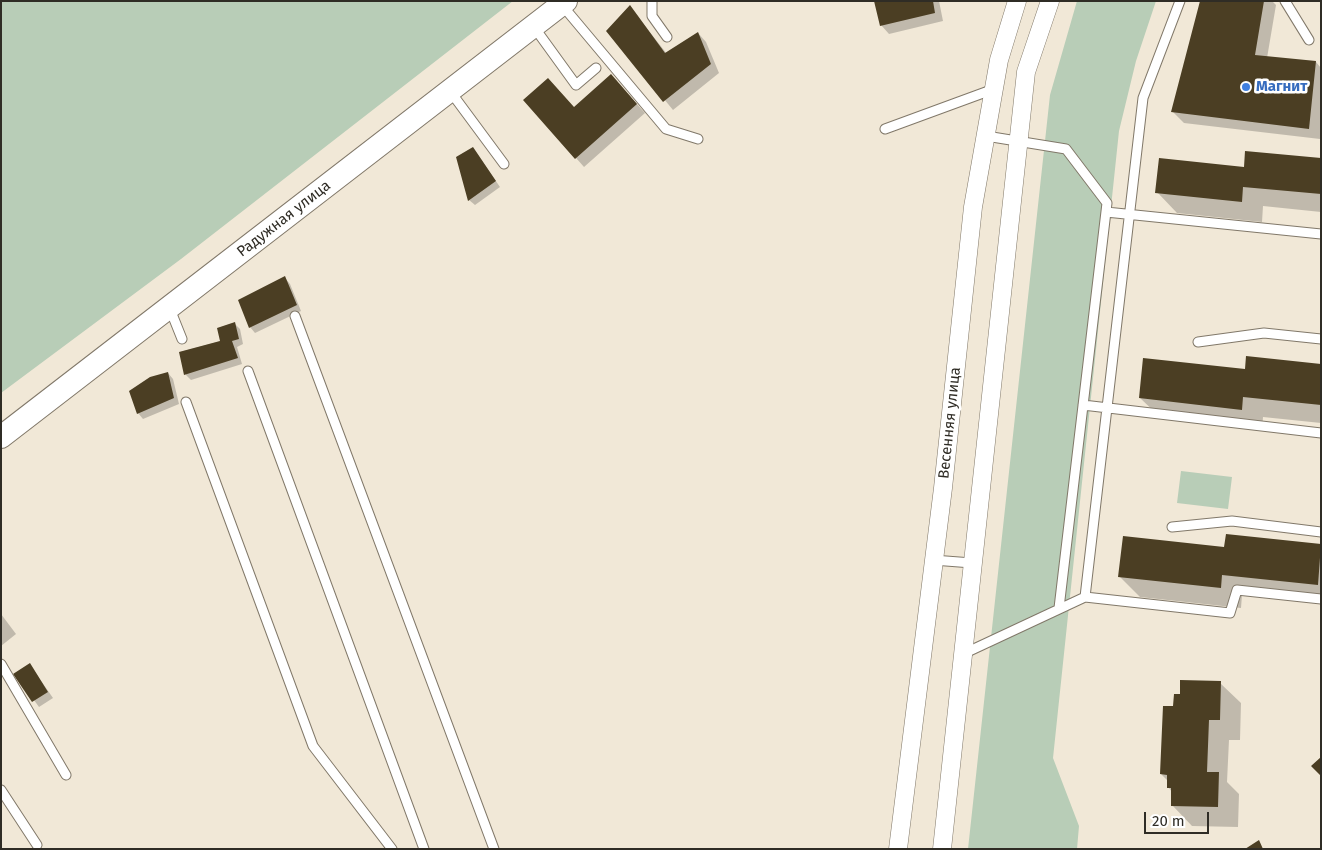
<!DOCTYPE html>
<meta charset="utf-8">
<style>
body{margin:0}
#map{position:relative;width:1322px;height:850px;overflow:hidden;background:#f1e8d7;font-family:"Fira Sans",sans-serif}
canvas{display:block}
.frame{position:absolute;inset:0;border:2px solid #2f2c25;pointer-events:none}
.scale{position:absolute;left:1144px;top:812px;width:65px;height:22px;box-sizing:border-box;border:2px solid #2f2c25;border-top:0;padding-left:6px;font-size:15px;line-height:18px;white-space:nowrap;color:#2f2c25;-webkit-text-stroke:4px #fff;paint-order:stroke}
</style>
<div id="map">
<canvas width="1322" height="850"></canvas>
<div class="frame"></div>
<div class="scale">20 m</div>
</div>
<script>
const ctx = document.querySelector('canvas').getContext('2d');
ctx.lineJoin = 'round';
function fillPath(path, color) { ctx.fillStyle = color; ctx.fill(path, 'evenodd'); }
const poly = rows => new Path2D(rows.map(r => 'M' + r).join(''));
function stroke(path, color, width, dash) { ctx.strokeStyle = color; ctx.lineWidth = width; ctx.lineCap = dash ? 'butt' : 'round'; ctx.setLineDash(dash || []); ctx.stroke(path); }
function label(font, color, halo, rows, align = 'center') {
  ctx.font = font + ' "Fira Sans",sans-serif'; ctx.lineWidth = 5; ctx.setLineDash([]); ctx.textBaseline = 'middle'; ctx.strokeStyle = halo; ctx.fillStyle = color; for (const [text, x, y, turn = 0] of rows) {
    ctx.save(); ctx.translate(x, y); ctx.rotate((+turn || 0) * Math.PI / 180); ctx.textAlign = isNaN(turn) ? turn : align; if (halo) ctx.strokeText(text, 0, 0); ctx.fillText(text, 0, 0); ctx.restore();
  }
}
const green = poly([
 [1,1,513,1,181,259,1,393],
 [1077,1,1156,1,1136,61,1119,131,1053,758,1079,826,1077,849,968,849,1050,95],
 [1181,471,1232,477,1228,509,1177,503]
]);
const shadow = poly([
 [875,1,939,1,943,21,889,34,881,25],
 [1201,1,1272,1,1276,5,1267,58,1316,62,1321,68,1320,139,1184,123,1173,112],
 [630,7,667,54,698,33,706,42,719,73,673,110,608,31],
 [548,79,574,108,619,84,645,113,584,167,525,100],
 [473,148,500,187,475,205,469,200,457,158],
 [1321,160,1321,212,1263,206,1262,222,1177,213,1157,192,1245,168],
 [285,278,290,284,301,311,255,333,250,327],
 [234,323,240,329,243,344,237,347,242,364,191,380,186,375,180,352,221,341],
 [1321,365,1321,423,1263,417,1262,430,1161,418,1140,398,1246,370],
 [168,373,173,379,179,404,143,419,138,413],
 [1321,545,1321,603,1242,595,1241,608,1140,597,1120,577],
 [1,614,16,634,1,646],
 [30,665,53,698,39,707,15,674],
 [1220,683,1241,703,1240,740,1229,740,1227,782,1239,794,1238,827,1192,826,1172,805,1172,792,1169,788,1168,781,1161,774,1174,708,1181,696]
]);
const building = poly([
 [874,1,933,1,935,13,880,26],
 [1200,1,1264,1,1255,55,1316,61,1309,129,1171,112],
 [630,5,665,53,698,32,711,64,663,102,606,31],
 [611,74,637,104,575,159,523,100,548,78,574,107],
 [473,147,496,181,468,201,456,157],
 [1245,151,1321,158,1321,194,1243,187,1242,202,1155,193,1159,158,1244,167],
 [285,276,297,305,249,328,238,300],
 [235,322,239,339,232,341,238,358,184,375,179,352,220,341,217,328],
 [1246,356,1321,364,1321,405,1243,397,1242,410,1139,398,1143,358,1245,369],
 [168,372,174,398,137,414,129,391,150,377],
 [1226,534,1321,544,1318,585,1222,575,1221,588,1118,577,1123,536,1224,547],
 [30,663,48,692,32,702,13,674],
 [1180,680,1221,681,1220,720,1209,720,1207,772,1219,772,1218,807,1171,806,1171,788,1167,788,1167,775,1160,774,1163,706,1173,706,1174,694,1180,694],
 [1321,757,1321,776,1311,766],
 [1259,840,1263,849,1245,849]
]);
const service = poly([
 [652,1,652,16,667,37],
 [1285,1,1309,40],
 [562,5,666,129,698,139],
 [534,27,576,85,596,68],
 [450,91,504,164],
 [885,129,994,89],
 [986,136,1066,149,1107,203,1059,608],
 [1106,212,1321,234],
 [170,309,182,339],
 [295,316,494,849],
 [1198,342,1264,333,1321,339],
 [248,371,424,849],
 [186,402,313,746,392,849],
 [1083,405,1321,433],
 [1172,527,1232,521,1321,532],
 [933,560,972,563],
 [1085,597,1143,98,1180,1],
 [963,654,1085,597,1230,613,1237,590,1321,599],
 [1,664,66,775],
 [1,790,37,845]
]);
const minor = poly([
 [898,849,943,488,973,207,999,60,1017,1],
 [942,849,1026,72,1050,1]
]);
const tertiary = poly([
 [1,437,566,1]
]);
const markers = [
 [1246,87,5,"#3f7fe0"]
];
const shopNames = [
 ["Магнит",1256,87]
];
const streetNames = [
 ["Радужная улица",284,219,-38],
 ["Весенняя улица",950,423,-84]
];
fillPath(green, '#b8cdb7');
fillPath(shadow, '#0003');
fillPath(building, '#4b3e23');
stroke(service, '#817869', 11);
stroke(minor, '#817869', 19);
stroke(tertiary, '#817869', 24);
stroke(service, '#fff', 9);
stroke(minor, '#fff', 18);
stroke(tertiary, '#fff', 22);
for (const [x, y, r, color] of markers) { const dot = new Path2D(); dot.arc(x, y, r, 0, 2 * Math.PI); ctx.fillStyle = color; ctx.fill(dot); stroke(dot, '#fff', 2); }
label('bold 15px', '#366cbe', '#fff', shopNames, 'left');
label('15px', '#2f2c25', '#fff', streetNames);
</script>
